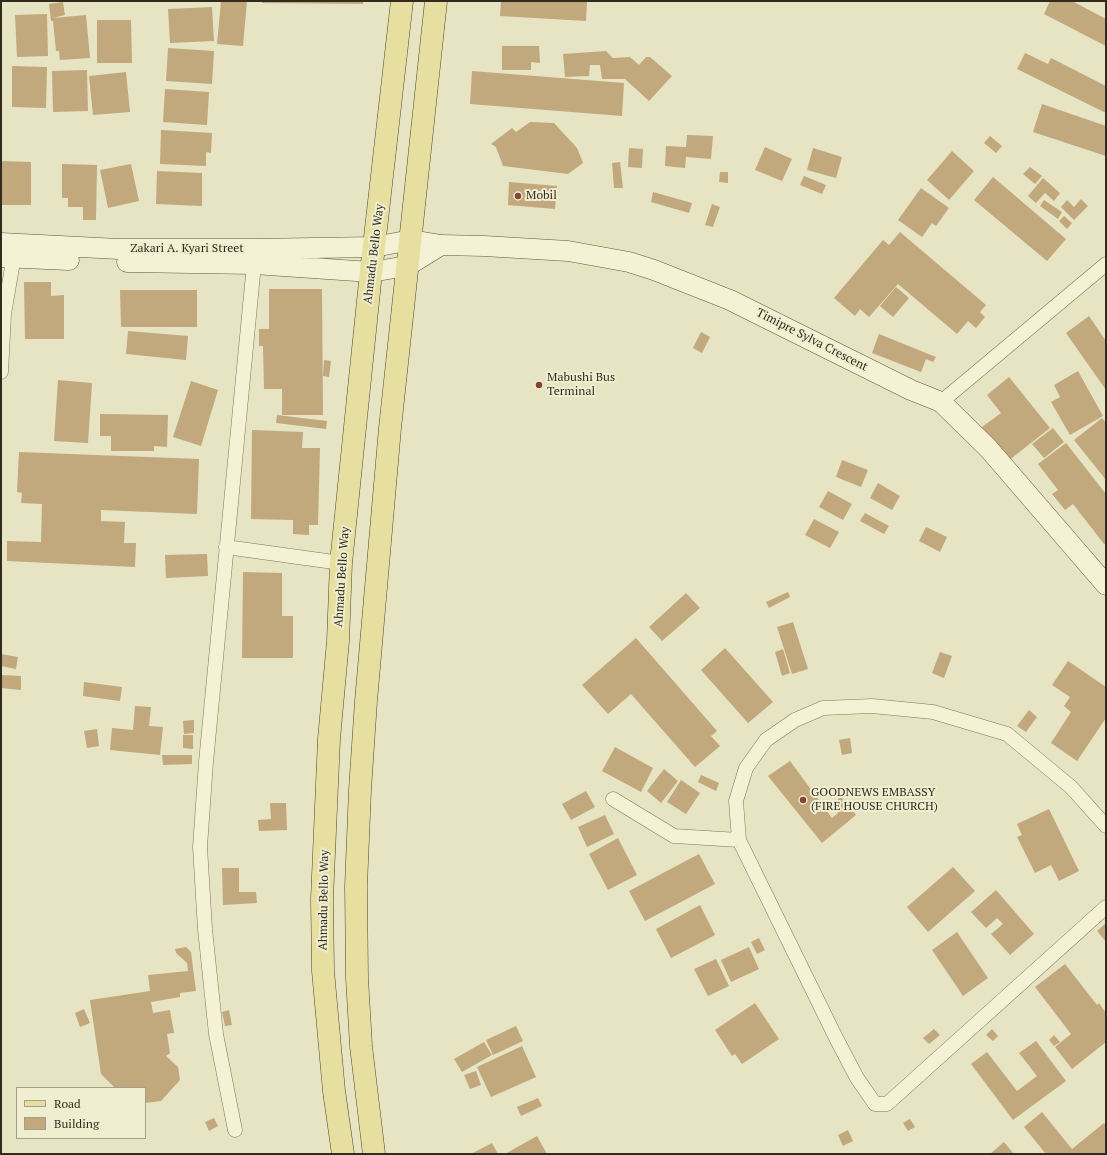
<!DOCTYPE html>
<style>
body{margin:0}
#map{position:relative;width:1107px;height:1155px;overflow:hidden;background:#e7e4c3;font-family:"PT Serif",serif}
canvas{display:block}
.frame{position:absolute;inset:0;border:2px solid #312b1e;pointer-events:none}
.legend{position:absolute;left:16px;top:1087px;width:130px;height:52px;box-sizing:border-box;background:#f0eed1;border:1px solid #a4a089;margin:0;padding:5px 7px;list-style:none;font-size:12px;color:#312b1e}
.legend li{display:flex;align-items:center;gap:8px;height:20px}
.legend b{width:20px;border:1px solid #a4a089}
</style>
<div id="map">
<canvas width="1107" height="1155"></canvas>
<div class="frame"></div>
<ul class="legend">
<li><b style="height:5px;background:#e7df9f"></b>Road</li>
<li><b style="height:11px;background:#c1a87d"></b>Building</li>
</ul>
</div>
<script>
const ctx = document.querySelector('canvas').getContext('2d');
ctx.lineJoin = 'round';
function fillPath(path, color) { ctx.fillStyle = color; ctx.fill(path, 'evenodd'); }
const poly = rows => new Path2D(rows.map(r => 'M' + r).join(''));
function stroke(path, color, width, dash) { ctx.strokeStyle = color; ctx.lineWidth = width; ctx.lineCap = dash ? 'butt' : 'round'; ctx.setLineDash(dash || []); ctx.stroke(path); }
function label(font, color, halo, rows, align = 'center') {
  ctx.font = font + ' "PT Serif",serif'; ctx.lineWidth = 4; ctx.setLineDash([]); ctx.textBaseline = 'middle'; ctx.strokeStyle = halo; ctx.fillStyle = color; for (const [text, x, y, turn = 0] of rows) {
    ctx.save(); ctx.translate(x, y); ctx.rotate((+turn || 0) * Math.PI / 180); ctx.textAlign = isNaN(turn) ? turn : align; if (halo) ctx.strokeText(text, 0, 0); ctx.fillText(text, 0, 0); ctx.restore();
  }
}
const building = poly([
 [221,1,247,1,243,46,217,44],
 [262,1,363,1,363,4,262,3],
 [501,1,587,1,586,21,500,16],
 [1050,1,1072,1,1106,19,1106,46,1044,14],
 [63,2,65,15,53,18,86,15,90,58,60,60,59,51,56,51,53,21,51,21,49,4],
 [212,7,214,41,170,43,168,9],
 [47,14,48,56,17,57,15,15],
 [97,20,131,20,132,63,97,63],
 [502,46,539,46,540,63,531,62,531,70,502,70],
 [168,48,214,51,212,84,166,81],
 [606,51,613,58,630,57,639,65,646,57,650,57,672,76,649,101,625,79,602,79,600,65,590,65,589,76,565,77,563,54],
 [1025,53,1048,64,1051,58,1106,86,1106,113,1017,69],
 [12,66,47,67,46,108,12,107],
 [87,70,88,111,53,112,52,71],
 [472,71,624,83,622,116,470,104],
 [126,72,130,112,93,115,89,76],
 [165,89,209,92,207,125,163,122],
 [1042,104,1106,126,1106,156,1033,132],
 [530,122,554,123,577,148,583,163,568,174,503,166,496,147,491,144,512,128,516,132],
 [161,130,212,133,211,153,206,152,206,166,160,164],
 [687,135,713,136,711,159,686,157,685,168,665,166,666,146,686,147],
 [990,136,1002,146,996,153,984,143],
 [765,147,792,159,782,181,755,170],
 [629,148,643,149,642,168,628,167],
 [813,148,842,157,836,178,807,170],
 [952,151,974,171,949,200,927,180],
 [1,161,31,162,31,205,1,205],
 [620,162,623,188,614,188,612,163],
 [62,164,97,165,96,220,83,220,83,207,68,207,68,198,62,198],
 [131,164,139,201,108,208,100,170],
 [1030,167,1042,176,1035,184,1023,174],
 [157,171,202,173,202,206,156,204],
 [720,172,728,172,728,183,719,182],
 [804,176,826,185,822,194,800,185],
 [993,177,1066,239,1047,261,974,200],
 [1043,178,1060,193,1054,201,1045,193,1036,203,1028,196],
 [509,182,557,186,555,209,508,205],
 [921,188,949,208,936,226,932,223,922,237,898,220],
 [653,192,692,203,689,213,651,202],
 [1081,199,1088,206,1074,220,1061,207,1067,200,1074,207],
 [1044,200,1062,212,1058,219,1040,206],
 [712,204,720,207,713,227,705,225],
 [1064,216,1072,223,1067,229,1059,221],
 [900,232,986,305,980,312,985,317,976,328,968,321,957,334,898,284,869,317,860,309,855,316,834,298,883,240,889,245],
 [24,282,51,282,51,296,64,295,64,339,25,339],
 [896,287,909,298,893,317,880,306],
 [269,289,322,289,323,415,282,415,282,389,264,389,263,346,259,346,259,329,269,329],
 [120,290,197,290,197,327,121,327],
 [1089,316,1106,341,1106,390,1066,333],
 [128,331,188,336,186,360,126,354],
 [701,332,710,337,702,353,693,348],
 [879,334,936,357,933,362,926,359,921,372,872,353],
 [324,360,331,361,329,377,323,376],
 [1078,371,1103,416,1070,435,1051,402,1060,397,1054,385],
 [1009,377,1050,428,1008,461,982,427,1001,413,987,395],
 [58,380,92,383,88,443,54,441],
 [191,381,218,390,201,446,173,437],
 [100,414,168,415,167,447,154,446,154,451,111,451,111,436,100,436],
 [277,415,327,421,326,429,276,423],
 [1102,418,1106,423,1106,480,1074,440],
 [1053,428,1064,442,1044,458,1032,444],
 [252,430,303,432,302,448,320,448,318,525,309,525,309,535,293,534,293,520,251,519],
 [1066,443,1106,494,1106,543,1104,544,1073,504,1065,510,1052,494,1058,490,1038,464],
 [19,452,199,459,197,514,101,510,101,521,125,522,124,543,136,543,135,567,7,561,7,541,41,542,42,504,21,503,22,493,17,492],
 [842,460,868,470,861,487,836,477],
 [878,483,900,496,892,510,870,498],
 [828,491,852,504,843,520,819,507],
 [865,513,889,526,884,534,860,521],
 [814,519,839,532,830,548,805,535],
 [926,527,947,537,940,552,919,541],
 [207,554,208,576,166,578,165,555],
 [243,572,282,573,282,616,293,616,293,658,242,658],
 [788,592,790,597,769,608,766,602],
 [686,593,700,608,662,641,649,627],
 [793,622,808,669,792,674,777,627],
 [636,638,717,731,711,736,720,746,695,767,631,694,608,714,582,685],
 [725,648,773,702,748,723,701,670],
 [783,649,790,673,782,676,775,652],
 [940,652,952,656,944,678,932,673],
 [1,654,18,657,16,669,1,666],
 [1068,661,1106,687,1106,718,1077,761,1051,743,1071,712,1064,706,1070,697,1052,685],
 [1,675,21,676,21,690,1,688],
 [84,682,122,687,120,701,83,696],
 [135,706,151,707,149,726,163,727,160,755,110,750,112,728,133,730],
 [1029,710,1037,717,1026,732,1017,726],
 [194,720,194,733,184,734,183,721],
 [97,729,99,746,87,748,84,731],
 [183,735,193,735,193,749,183,748],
 [850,738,852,753,842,755,839,740],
 [615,747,653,768,641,792,602,771],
 [162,755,192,755,192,764,163,765],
 [790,761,832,818,838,813,832,804,841,797,856,815,822,843,768,776],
 [664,769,678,781,661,803,647,791],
 [701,775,719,783,716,791,698,782],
 [681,780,700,793,686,814,667,802],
 [586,791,595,807,571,820,562,804],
 [270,803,286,803,287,830,259,831,258,820,271,819],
 [1049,809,1079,871,1059,881,1051,865,1035,873,1017,837,1022,835,1017,824],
 [605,815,614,834,587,847,578,827],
 [618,838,637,875,608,890,589,854],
 [699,854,715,884,645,921,629,891],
 [953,867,975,891,928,932,907,907],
 [222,868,239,868,239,892,256,892,257,903,223,905],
 [996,890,1034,934,1010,955,991,934,1003,924,997,918,986,928,971,912],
 [700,905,715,935,671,958,656,929],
 [1106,923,1106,942,1097,931],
 [957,932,988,978,963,996,932,950],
 [759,938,765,950,757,954,751,942],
 [186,947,191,952,196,991,180,993,180,997,151,1002,153,1013,170,1010,174,1033,167,1034,170,1053,166,1056,178,1067,180,1080,161,1101,145,1103,145,1088,115,1088,101,1074,90,1000,150,991,148,975,188,971,187,963,176,953,175,949],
 [749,947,759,969,731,982,721,960],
 [716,959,729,986,708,996,694,969],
 [1065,964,1097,1005,1099,1003,1106,1013,1106,1042,1072,1069,1055,1047,1071,1034,1035,987],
 [755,1003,779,1039,742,1064,735,1054,732,1056,715,1030],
 [84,1009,90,1023,80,1027,75,1013],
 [229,1010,232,1025,225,1026,222,1012],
 [516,1026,523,1041,493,1055,486,1040],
 [934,1029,940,1035,929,1044,923,1038],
 [992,1029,998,1036,993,1041,986,1035],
 [1054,1035,1060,1042,1054,1046,1049,1040],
 [1036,1041,1066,1081,1013,1120,971,1064,987,1052,1017,1091,1037,1076,1019,1053],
 [484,1042,492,1055,462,1072,454,1059],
 [522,1046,536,1077,491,1097,477,1067],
 [476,1071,481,1085,470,1089,464,1075],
 [538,1098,542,1106,521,1116,517,1107],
 [1042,1112,1072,1149,1104,1123,1106,1125,1106,1154,1046,1154,1024,1127],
 [214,1118,218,1126,209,1131,205,1122],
 [910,1119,915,1127,908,1131,903,1123],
 [848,1130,853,1141,843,1146,838,1135],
 [537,1136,547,1154,505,1154],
 [1004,1142,1014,1154,990,1154],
 [492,1143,498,1154,471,1154]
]);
const street = poly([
 [1,372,4,314,15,250],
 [941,402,1106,264],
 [226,547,341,563],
 [613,799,674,836,739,840],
 [1106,826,1071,787,1007,734,933,712,872,706,823,708,795,720,766,740,746,768,736,801,739,840,836,1038,857,1078,875,1104,887,1104,1106,907],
 [235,1130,216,1034,205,929,200,847,206,762,254,264]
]);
const secondary = poly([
 [1,243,119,249,254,249,374,247,411,240,441,245,484,246,568,251,629,262,654,270,730,300,911,390,941,402,988,448,1106,585],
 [1,257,69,260],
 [127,262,254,264,371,272,407,266,441,245]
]);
const primary = poly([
 [343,1154,334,1091,323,971,322,899,329,739,338,641,341,563,371,272,402,1],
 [374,1154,361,1046,357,978,356,886,360,790,366,701,390,428,436,1]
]);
const markers = [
 [518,196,4,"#864434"],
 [539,385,4,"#864434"],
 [803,800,4,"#864434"]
];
const poiNames = [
 ["Mobil",526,196],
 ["Mabushi Bus",547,378],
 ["Terminal",547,392],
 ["GOODNEWS EMBASSY",811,793],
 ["(FIRE HOUSE CHURCH)",811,807]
];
const streetNames = [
 ["Zakari A. Kyari Street",187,249],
 ["Ahmadu Bello Way",374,254,-83],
 ["Timipre Sylva Crescent",812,340,27],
 ["Ahmadu Bello Way",342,577,-86],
 ["Ahmadu Bello Way",324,900,-89]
];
fillPath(building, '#c1a87d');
stroke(street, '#7f765c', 15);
stroke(secondary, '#61573f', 21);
stroke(primary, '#4d4430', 23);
stroke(street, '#f4f1d5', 14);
stroke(secondary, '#f4f1d5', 20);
stroke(primary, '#e7df9f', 22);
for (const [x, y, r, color] of markers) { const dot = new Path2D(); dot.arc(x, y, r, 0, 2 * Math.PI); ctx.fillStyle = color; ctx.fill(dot); stroke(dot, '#f0eed1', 1.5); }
label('12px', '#312b1e', '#f0eed1', poiNames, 'left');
label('12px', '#312b1e', '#f0eed1', streetNames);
</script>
